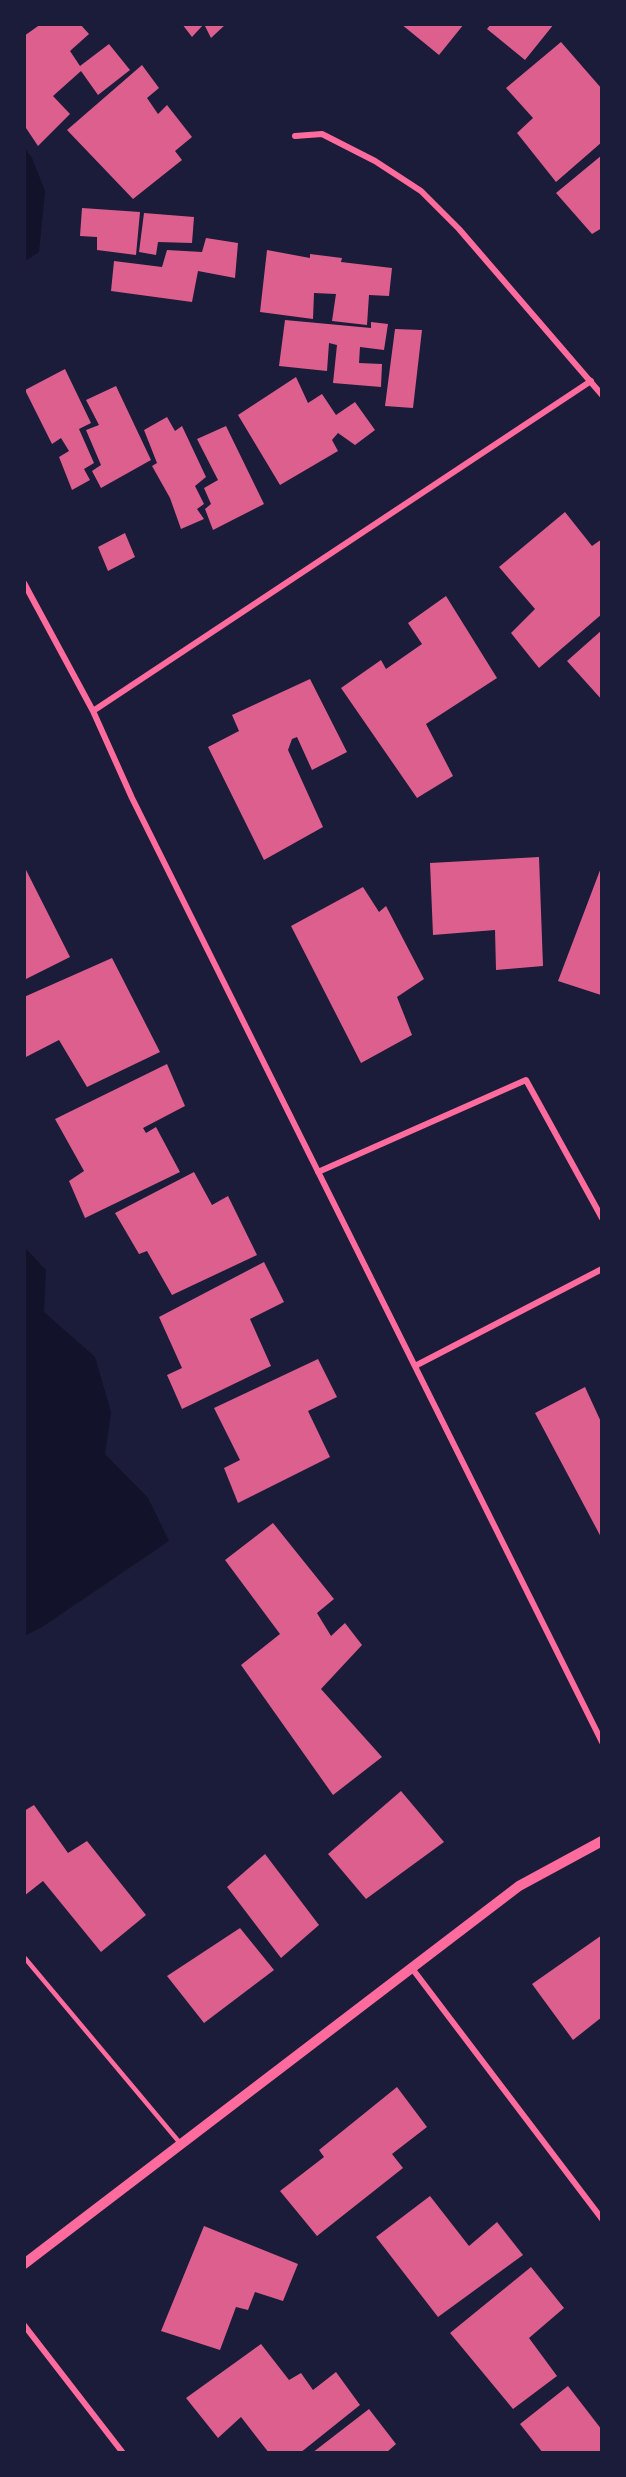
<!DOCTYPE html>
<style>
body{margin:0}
#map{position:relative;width:626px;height:2477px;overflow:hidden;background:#1b1b3a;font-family:Arial,sans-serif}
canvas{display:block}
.frame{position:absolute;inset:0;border:26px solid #1b1b3a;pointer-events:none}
</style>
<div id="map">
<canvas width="626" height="2477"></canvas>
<div class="frame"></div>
</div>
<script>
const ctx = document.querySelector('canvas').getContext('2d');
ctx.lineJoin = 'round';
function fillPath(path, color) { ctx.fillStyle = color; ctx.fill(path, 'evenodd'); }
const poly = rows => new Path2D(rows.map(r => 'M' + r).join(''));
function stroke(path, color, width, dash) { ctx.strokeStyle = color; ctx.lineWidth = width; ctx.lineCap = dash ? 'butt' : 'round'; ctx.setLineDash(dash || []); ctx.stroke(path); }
const water = poly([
 [24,147,32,158,45,191,39,252,24,262],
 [24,1247,46,1270,44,1312,95,1357,111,1412,105,1454,148,1498,169,1541,42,1627,24,1636]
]);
const building = poly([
 [41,24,80,24,89,34,70,51,80,66,109,44,130,70,98,95,81,71,53,96,70,114,38,146,24,125,24,36],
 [182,24,226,24,211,38,204,24,192,37],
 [401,24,464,24,439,55],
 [491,24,554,24,525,60,487,29],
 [561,42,602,89,602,142,556,182,517,133,533,118,506,88],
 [142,65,159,88,147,98,158,114,167,105,192,137,175,151,182,160,133,199,67,130],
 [602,155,602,228,592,234,556,193],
 [82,208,140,212,136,255,97,250,97,237,80,236],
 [144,213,194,217,192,243,158,242,156,255,139,252],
 [206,238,238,243,235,278,198,271,192,302,111,291,114,261,162,267,167,250,202,252],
 [267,250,310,258,310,254,342,258,341,262,392,268,389,296,369,295,367,325,332,321,336,294,314,293,313,319,260,312],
 [285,320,371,328,371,322,388,324,384,350,360,347,359,363,382,364,381,387,333,383,337,345,329,343,327,371,279,366],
 [395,329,422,330,413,408,385,406],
 [65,369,91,423,79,429,94,463,84,469,90,480,72,490,59,457,69,451,61,438,52,444,25,390],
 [296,377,308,403,322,394,336,415,355,402,375,430,355,445,338,433,332,440,338,451,280,485,238,415],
 [116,386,151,460,101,488,92,471,101,465,86,430,99,425,86,400],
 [167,417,175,431,182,426,206,477,195,486,204,504,197,509,204,519,181,529,170,498,152,466,157,463,144,430],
 [226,426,264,504,213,530,205,509,211,504,204,488,218,480,197,439],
 [565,512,592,546,602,539,602,614,539,668,511,633,535,609,499,567],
 [125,533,135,557,108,571,98,547],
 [446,596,497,678,426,724,453,776,417,798,341,688,381,660,386,669,422,644,408,623],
 [602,630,602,700,567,661],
 [310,679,347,752,312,770,297,737,292,739,288,750,323,827,264,860,208,747,239,731,232,715],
 [539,857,543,966,496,970,495,930,433,935,430,863],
 [602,865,602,990,601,995,558,981],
 [24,866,70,957,24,980],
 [363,887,379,912,386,906,424,979,397,997,412,1035,361,1063,291,926],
 [112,958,160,1052,87,1087,59,1040,24,1058,24,997],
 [167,1064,185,1106,143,1128,146,1133,156,1127,180,1172,85,1218,69,1181,84,1171,55,1119],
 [194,1172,212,1205,228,1196,257,1255,172,1295,147,1251,139,1254,115,1213],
 [264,1262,284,1302,250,1319,271,1366,182,1409,167,1375,182,1368,159,1317],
 [318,1359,337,1397,308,1411,330,1457,238,1503,224,1468,240,1460,214,1408],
 [585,1387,602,1424,602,1539,535,1413],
 [273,1523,334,1599,317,1613,331,1636,345,1623,362,1645,321,1689,382,1757,333,1795,241,1665,280,1634,225,1560],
 [401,1791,444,1842,366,1899,328,1854],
 [34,1805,68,1853,87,1841,146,1915,101,1952,43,1881,24,1896,24,1811],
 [265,1854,319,1925,281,1958,227,1887],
 [240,1928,274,1970,204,2023,167,1976],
 [602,1935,602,2017,573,2040,532,1984],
 [397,2087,427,2127,392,2154,403,2168,317,2236,280,2191,324,2157,319,2150],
 [430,2196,469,2246,497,2222,523,2255,438,2317,376,2237],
 [204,2226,298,2264,283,2301,255,2292,248,2310,236,2307,220,2350,161,2331],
 [531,2267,564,2308,529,2338,557,2376,513,2409,450,2333],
 [261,2344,289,2380,301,2373,313,2390,336,2372,360,2405,300,2453,269,2453,241,2417,218,2438,186,2398],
 [568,2386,602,2430,602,2453,543,2453,520,2424],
 [369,2409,396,2444,386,2453,312,2453]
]);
const service = poly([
 [24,1957,180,2143]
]);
const minor = poly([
 [295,136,322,134,375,161,421,191,459,229,602,395],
 [24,583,93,711,132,798,602,1742],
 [93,711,591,381],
 [318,1172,526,1080,602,1218],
 [415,1366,602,1269],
 [411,1967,602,2219],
 [24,2325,123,2453]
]);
const tertiary = poly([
 [24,2264,519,1886,602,1841]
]);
fillPath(water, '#12122b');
fillPath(building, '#dd5f8e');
stroke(service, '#ff6b9d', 4.5);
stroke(minor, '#ff6b9d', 6);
stroke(tertiary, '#ff6b9d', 10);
</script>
